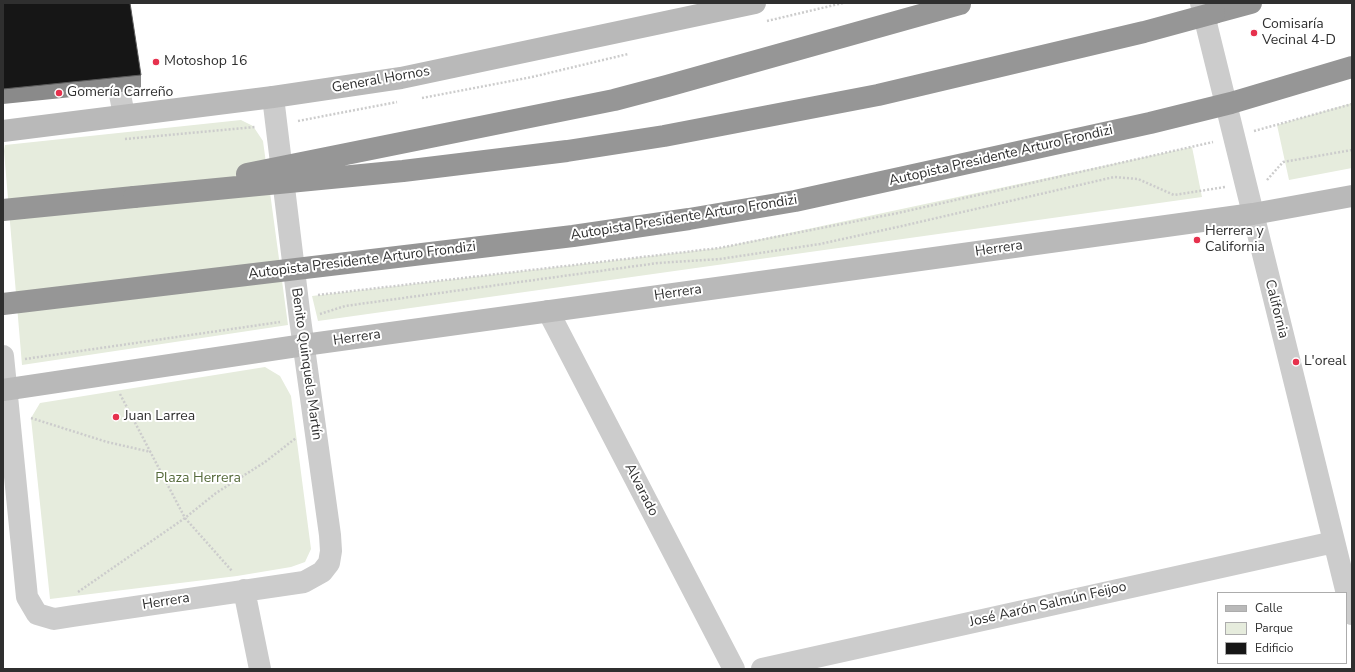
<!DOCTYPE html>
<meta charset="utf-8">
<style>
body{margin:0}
#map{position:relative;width:1355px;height:672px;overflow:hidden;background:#fff;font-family:"Nunito Sans",sans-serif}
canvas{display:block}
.frame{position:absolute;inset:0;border:4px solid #2f2f2f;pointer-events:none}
.legend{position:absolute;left:1217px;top:592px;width:130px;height:72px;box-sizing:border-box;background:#fff;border:1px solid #acacac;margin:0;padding:5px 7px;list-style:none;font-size:12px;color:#2f2f2f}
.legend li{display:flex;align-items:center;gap:8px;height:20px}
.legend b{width:20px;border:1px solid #acacac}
</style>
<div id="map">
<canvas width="1355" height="672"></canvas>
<div class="frame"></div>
<ul class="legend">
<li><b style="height:5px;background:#b9b9b9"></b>Calle</li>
<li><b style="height:11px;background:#e6ecdd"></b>Parque</li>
<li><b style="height:11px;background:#161616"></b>Edificio</li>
</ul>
</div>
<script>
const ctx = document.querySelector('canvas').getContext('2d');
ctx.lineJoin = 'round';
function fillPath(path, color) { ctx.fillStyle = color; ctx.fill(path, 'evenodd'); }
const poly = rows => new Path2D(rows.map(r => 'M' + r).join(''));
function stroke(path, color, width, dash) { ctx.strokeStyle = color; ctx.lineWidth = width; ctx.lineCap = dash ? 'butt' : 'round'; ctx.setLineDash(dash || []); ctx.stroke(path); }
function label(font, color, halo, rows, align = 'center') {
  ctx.font = font + ' "Nunito Sans",sans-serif'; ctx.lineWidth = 4; ctx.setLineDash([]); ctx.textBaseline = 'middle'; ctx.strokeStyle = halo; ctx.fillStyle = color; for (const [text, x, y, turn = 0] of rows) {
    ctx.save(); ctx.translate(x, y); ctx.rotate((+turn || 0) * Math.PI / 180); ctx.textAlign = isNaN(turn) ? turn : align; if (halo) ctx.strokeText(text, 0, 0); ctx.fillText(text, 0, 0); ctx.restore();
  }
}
const green = poly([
 [1352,103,1352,168,1289,180,1277,125],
 [241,120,253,126,263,141,288,325,22,365,4,151,5,145],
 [1192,147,1202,197,318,321,312,296,719,248],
 [265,367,280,376,291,396,311,549,305,562,291,567,237,576,50,599,31,418,40,403]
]);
const path = poly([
 [767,21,843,3],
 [422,98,532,77,628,54],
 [298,121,397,102],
 [1254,131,1352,104],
 [125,139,255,127],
 [1267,180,1283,162,1352,150],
 [318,295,719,248,898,213,1213,142],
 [320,314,345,306,658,263,720,259,820,244,902,226,1114,177,1138,179,1174,195,1225,187],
 [25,359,280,322],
 [120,394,185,518,232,571],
 [31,418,107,442,151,452],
 [78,592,185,518,216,493,265,462,296,438]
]);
const street = poly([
 [102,3,124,115],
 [1201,3,1352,614],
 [548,311,734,669],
 [3,356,27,597,37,614,54,619,73,616,304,582,322,572,329,563,331,551,330,535,300,319,273,97],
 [244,590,260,669],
 [762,669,1334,542]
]);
const secondary = poly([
 [3,131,273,97,401,78,755,3],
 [3,390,304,345,1253,214,1352,196]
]);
const highway = poly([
 [1214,13,1251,3],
 [3,210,134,197]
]);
const highwayBridge = poly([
 [247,174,614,100,667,86,960,4],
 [134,197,403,171,567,151,664,136,878,95,1144,32,1214,13],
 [3,304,573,236,689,219,795,201,1150,123,1231,103,1352,67]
]);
const wall = poly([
 [3,3,141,75,141,90,3,104]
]);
const building = poly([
 [3,3,130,3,141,75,3,89,3,3]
]);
const markers = [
 [1254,33,4,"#e6314d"],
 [156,62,4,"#e6314d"],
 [59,93,4,"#e6314d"],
 [1197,240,4,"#e6314d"],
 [1296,362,4,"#e6314d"],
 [116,417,4,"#e6314d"]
];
const poiNames = [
 ["Comisaría",1262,25],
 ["Vecinal 4-D",1262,41],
 ["Motoshop 16",164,62],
 ["Gomería Carreño",67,93],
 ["Herrera y",1205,232],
 ["California",1205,248],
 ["L'oreal",1304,362],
 ["Juan Larrea",124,417]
];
const streetNames = [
 ["General Hornos",381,80,-10],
 ["Autopista Presidente Arturo Frondizi",1001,156,-13],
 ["Autopista Presidente Arturo Frondizi",684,218,-9],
 ["Herrera",999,249,-8],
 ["Autopista Presidente Arturo Frondizi",362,261,-7],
 ["Herrera",678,293,-8],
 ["California",1276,309,76],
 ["Herrera",357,338,-8],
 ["Benito Quinquela Martín",306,364,82],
 ["Alvarado",641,490,63],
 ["Herrera",166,602,-9],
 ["José Aarón Salmún Feijoo",1048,605,-13]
];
const parkNames = [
 ["Plaza Herrera",198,479]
];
fillPath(green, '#e6ecdd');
stroke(path, '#ccc', 2.5, [2, 2]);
stroke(street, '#ccc', 22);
stroke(secondary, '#b9b9b9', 22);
stroke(highway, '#969696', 22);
stroke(highwayBridge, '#969696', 22);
fillPath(wall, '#8a8a8a');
fillPath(building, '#161616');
stroke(building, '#5c5c5c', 1);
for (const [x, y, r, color] of markers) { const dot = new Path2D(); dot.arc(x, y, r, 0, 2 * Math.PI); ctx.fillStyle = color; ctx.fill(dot); stroke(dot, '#fff', 1.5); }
label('14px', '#2f2f2f', '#fff', poiNames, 'left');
label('14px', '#2f2f2f', '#fff', streetNames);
label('14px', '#566b3c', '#fff', parkNames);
</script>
